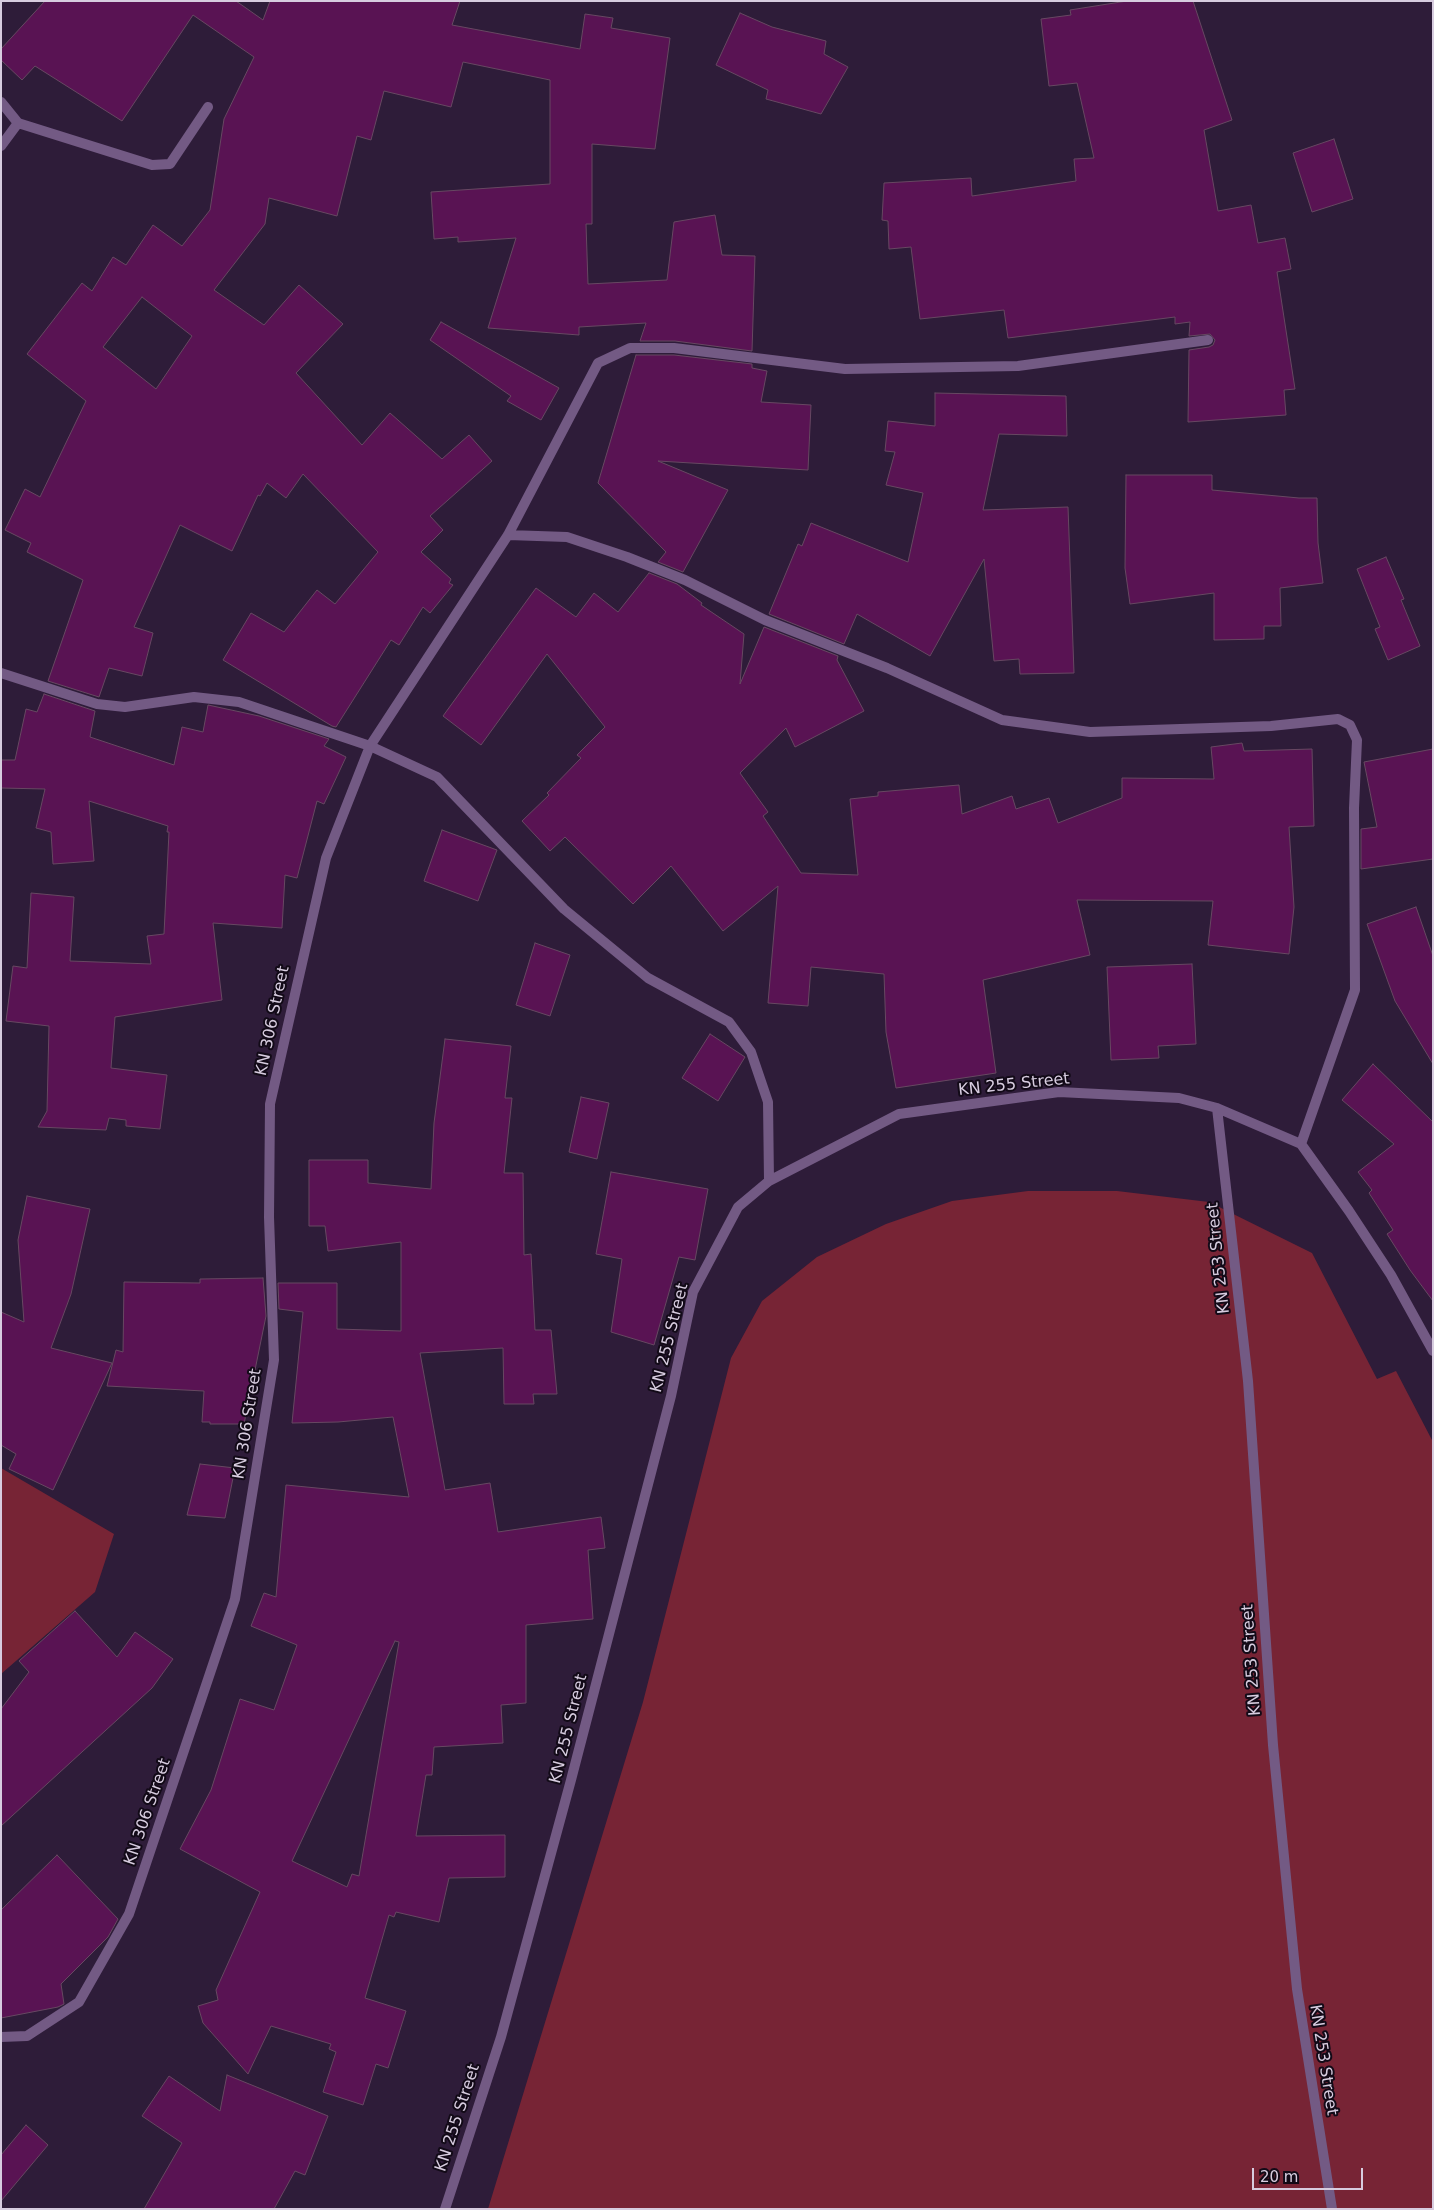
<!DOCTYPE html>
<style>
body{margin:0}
#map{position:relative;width:1434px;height:2210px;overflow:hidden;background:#2e1c39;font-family:"DejaVu Sans",sans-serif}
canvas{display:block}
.frame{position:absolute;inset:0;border:2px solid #d7ccdf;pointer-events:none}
.scale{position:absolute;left:1252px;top:2168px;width:111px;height:22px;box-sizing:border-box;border:2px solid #d7ccdf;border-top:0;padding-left:6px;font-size:15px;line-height:18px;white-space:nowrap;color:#d7ccdf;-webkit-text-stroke:4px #120a17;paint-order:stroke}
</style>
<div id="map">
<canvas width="1434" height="2210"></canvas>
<div class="frame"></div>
<div class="scale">20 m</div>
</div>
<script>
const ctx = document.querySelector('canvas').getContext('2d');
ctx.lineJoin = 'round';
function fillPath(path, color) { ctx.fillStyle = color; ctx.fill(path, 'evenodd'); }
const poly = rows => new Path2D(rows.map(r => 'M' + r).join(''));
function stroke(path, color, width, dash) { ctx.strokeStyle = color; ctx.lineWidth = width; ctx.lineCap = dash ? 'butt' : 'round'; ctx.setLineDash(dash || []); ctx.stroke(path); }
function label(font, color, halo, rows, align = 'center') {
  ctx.font = font + ' "DejaVu Sans",sans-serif'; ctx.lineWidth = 4; ctx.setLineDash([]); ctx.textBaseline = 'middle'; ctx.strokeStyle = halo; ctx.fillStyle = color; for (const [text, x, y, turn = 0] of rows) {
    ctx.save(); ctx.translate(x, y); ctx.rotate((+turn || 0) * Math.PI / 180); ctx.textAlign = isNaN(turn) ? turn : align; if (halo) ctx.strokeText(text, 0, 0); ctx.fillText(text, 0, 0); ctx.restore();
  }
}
const green = poly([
 [1028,1191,1117,1191,1209,1202,1312,1253,1377,1379,1396,1371,1433,1442,1433,2209,488,2209,643,1702,731,1358,762,1301,817,1257,886,1224,952,1201],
 [1,1468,114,1534,95,1592,1,1674]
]);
const building = poly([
 [45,1,236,1,263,20,270,1,460,1,452,25,580,49,585,14,613,18,611,28,670,38,655,149,592,144,592,224,586,224,588,284,667,280,674,222,715,215,722,255,755,256,752,351,675,341,640,341,646,323,579,327,579,335,488,328,516,238,458,242,458,237,434,239,431,192,550,184,550,80,463,62,451,107,384,91,371,140,357,136,337,216,269,198,265,224,214,290,264,325,299,285,343,324,296,373,362,445,390,413,442,459,469,435,492,461,430,516,443,530,421,552,451,579,449,583,453,585,430,613,423,607,399,645,391,640,336,727,332,726,223,660,251,613,284,632,317,590,335,604,378,552,303,474,286,498,267,483,260,496,258,495,232,551,180,525,134,627,153,633,142,676,109,668,99,697,48,681,83,580,27,552,31,543,5,530,25,489,40,497,86,401,27,354,82,283,92,291,113,257,126,265,153,225,182,246,210,210,224,119,254,57,193,15,122,121,35,66,22,80,1,60,1,49,45,1],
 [142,297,192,336,156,389,103,347,142,297],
 [1127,1,1193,1,1232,120,1204,130,1218,211,1251,205,1258,243,1285,238,1291,269,1277,272,1295,389,1284,390,1286,415,1188,422,1189,350,1209,347,1213,345,1215,340,1210,334,1189,336,1190,322,1175,324,1175,317,1008,338,1004,310,920,319,911,247,889,249,888,221,882,220,884,183,971,178,972,196,1076,181,1074,159,1094,158,1077,83,1049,86,1041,19,1071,15,1070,10,1127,1],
 [740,13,772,27,826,41,824,54,848,67,821,114,766,99,768,90,716,65,740,13],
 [1334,139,1353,199,1312,212,1293,153,1334,139],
 [441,322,559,388,541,420,507,401,511,396,430,340,441,322],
 [636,355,674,355,752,364,752,368,767,371,761,402,811,405,808,470,658,461,728,490,683,572,658,562,666,552,598,483,636,355],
 [935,393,1066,396,1067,436,999,434,983,510,1068,507,1074,673,1020,674,1019,659,994,661,984,559,930,656,857,614,844,644,769,614,798,544,802,546,811,523,908,562,923,493,886,485,895,452,885,451,888,421,935,426,935,393],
 [1126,475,1212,475,1212,490,1299,498,1317,498,1318,543,1323,583,1280,588,1281,626,1264,626,1264,639,1214,640,1214,593,1130,604,1125,568,1126,475],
 [1386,557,1404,599,1401,600,1420,646,1388,660,1375,629,1380,627,1357,569,1386,557],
 [649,573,677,584,702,603,701,605,744,634,740,684,764,627,838,656,837,660,864,711,795,747,786,728,740,773,768,812,763,816,801,873,858,875,850,799,878,796,878,792,959,785,962,814,1012,796,1016,809,1049,798,1058,823,1122,798,1122,778,1214,779,1211,747,1242,743,1244,751,1312,749,1314,826,1289,827,1294,907,1289,954,1208,945,1213,901,1077,900,1090,955,983,980,996,1073,896,1088,886,1032,884,974,811,967,808,1006,768,1003,778,886,723,931,671,866,633,904,565,837,550,851,522,821,549,795,547,793,581,758,577,755,605,727,547,654,481,745,443,716,536,588,576,617,594,593,618,612,649,573],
 [44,694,95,711,90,737,174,765,182,727,203,732,208,705,259,716,329,739,324,746,346,757,324,804,317,801,297,878,285,875,282,928,213,923,222,1000,115,1017,111,1068,167,1075,160,1129,126,1126,126,1120,109,1118,106,1130,38,1127,47,1111,49,1026,6,1021,13,966,27,968,31,893,74,897,70,961,151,964,147,936,164,934,169,832,167,832,168,826,89,801,94,861,53,864,51,832,36,828,45,789,1,788,1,760,15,760,26,709,37,712,44,694],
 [1433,749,1433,859,1361,869,1361,829,1377,827,1364,762,1433,749],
 [442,830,497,850,478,901,424,881,442,830],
 [1416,907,1433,956,1433,1064,1395,1001,1367,924,1416,907],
 [535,943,570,955,550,1016,516,1005,535,943],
 [1192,964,1196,1044,1158,1046,1159,1058,1111,1060,1107,967,1192,964],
 [710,1034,745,1057,718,1101,682,1078,710,1034],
 [445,1039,511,1046,505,1098,512,1098,504,1173,523,1173,524,1255,531,1254,535,1330,551,1330,557,1394,533,1394,534,1404,504,1404,503,1348,420,1353,445,1490,490,1483,498,1532,601,1517,605,1548,588,1550,593,1619,526,1625,526,1703,501,1705,503,1743,434,1747,432,1775,426,1775,416,1836,505,1835,505,1877,449,1878,439,1922,396,1912,394,1917,389,1915,365,1998,406,2011,388,2068,376,2064,363,2105,323,2092,336,2052,329,2049,331,2044,271,2026,248,2074,203,2023,198,2006,218,2000,216,1990,260,1892,180,1849,211,1790,240,1699,274,1710,297,1645,251,1626,264,1593,276,1597,286,1485,409,1497,393,1417,338,1422,292,1423,303,1312,279,1309,278,1283,337,1283,337,1329,401,1331,401,1242,328,1251,325,1226,309,1226,309,1160,368,1160,368,1183,431,1189,434,1123,445,1039],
 [395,1641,399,1642,359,1876,352,1874,347,1887,292,1861,395,1641],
 [1373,1064,1433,1122,1433,1301,1410,1270,1387,1234,1393,1230,1369,1193,1372,1190,1358,1172,1394,1144,1342,1100,1373,1064],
 [581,1097,609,1103,597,1159,569,1152,581,1097],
 [611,1172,708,1189,695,1260,679,1257,654,1345,611,1332,622,1259,596,1254,611,1172],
 [27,1196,90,1209,71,1294,51,1348,112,1363,53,1490,9,1469,16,1454,1,1445,1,1312,24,1322,18,1240,27,1196],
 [263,1278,266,1316,244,1424,210,1424,210,1422,202,1422,204,1391,107,1386,116,1350,123,1352,124,1282,200,1283,200,1279,263,1278],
 [200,1464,235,1468,225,1518,187,1515,200,1464],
 [75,1611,117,1657,135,1632,173,1659,152,1688,1,1826,1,1709,29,1672,19,1661,75,1611],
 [57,1855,118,1919,108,1937,61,1984,64,2004,58,2007,1,2018,1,1910,57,1855],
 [227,2075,328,2116,305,2175,295,2171,274,2209,144,2209,182,2143,142,2116,169,2076,220,2111,227,2075],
 [26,2125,48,2145,1,2201,1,2155,26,2125]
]);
const street = poly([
 [1,102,18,123,1,146],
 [18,123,152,165,170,164,208,107],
 [508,535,567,537,627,557,685,580,765,620,887,668,1002,720,1090,732,1271,726,1338,719,1350,725,1357,740,1354,808,1355,990,1301,1144],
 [1,673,97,704,125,707,194,697,239,702,370,746,437,777,564,909,648,978,729,1022,751,1052,768,1102,769,1181],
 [1217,1108,1248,1381,1273,1745,1297,1989,1332,2209],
 [1,2037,27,2036,79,2002,129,1914,235,1599,274,1360,269,1217,270,1104,326,858,370,746,508,535,598,363,630,348,674,348,845,369,1018,366,1208,340],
 [445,2209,501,2037,571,1780,671,1396,693,1292,738,1207,769,1181,899,1114,1059,1092,1179,1098,1217,1108,1301,1144,1349,1211,1391,1275,1433,1351]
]);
const streetNames = [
 ["KN 306 Street",273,1021,-78],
 ["KN 255 Street",1014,1085,-6],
 ["KN 253 Street",1219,1258,-96],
 ["KN 255 Street",670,1338,-76],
 ["KN 306 Street",248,1424,-81],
 ["KN 253 Street",1252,1660,-94],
 ["KN 255 Street",569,1729,-76],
 ["KN 306 Street",148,1812,-71],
 ["KN 253 Street",1323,2060,81],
 ["KN 255 Street",458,2118,-72]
];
fillPath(green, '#772435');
fillPath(building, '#591353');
stroke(building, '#674862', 1);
stroke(street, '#735a84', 10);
label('16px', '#d7ccdf', '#120a17', streetNames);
</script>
